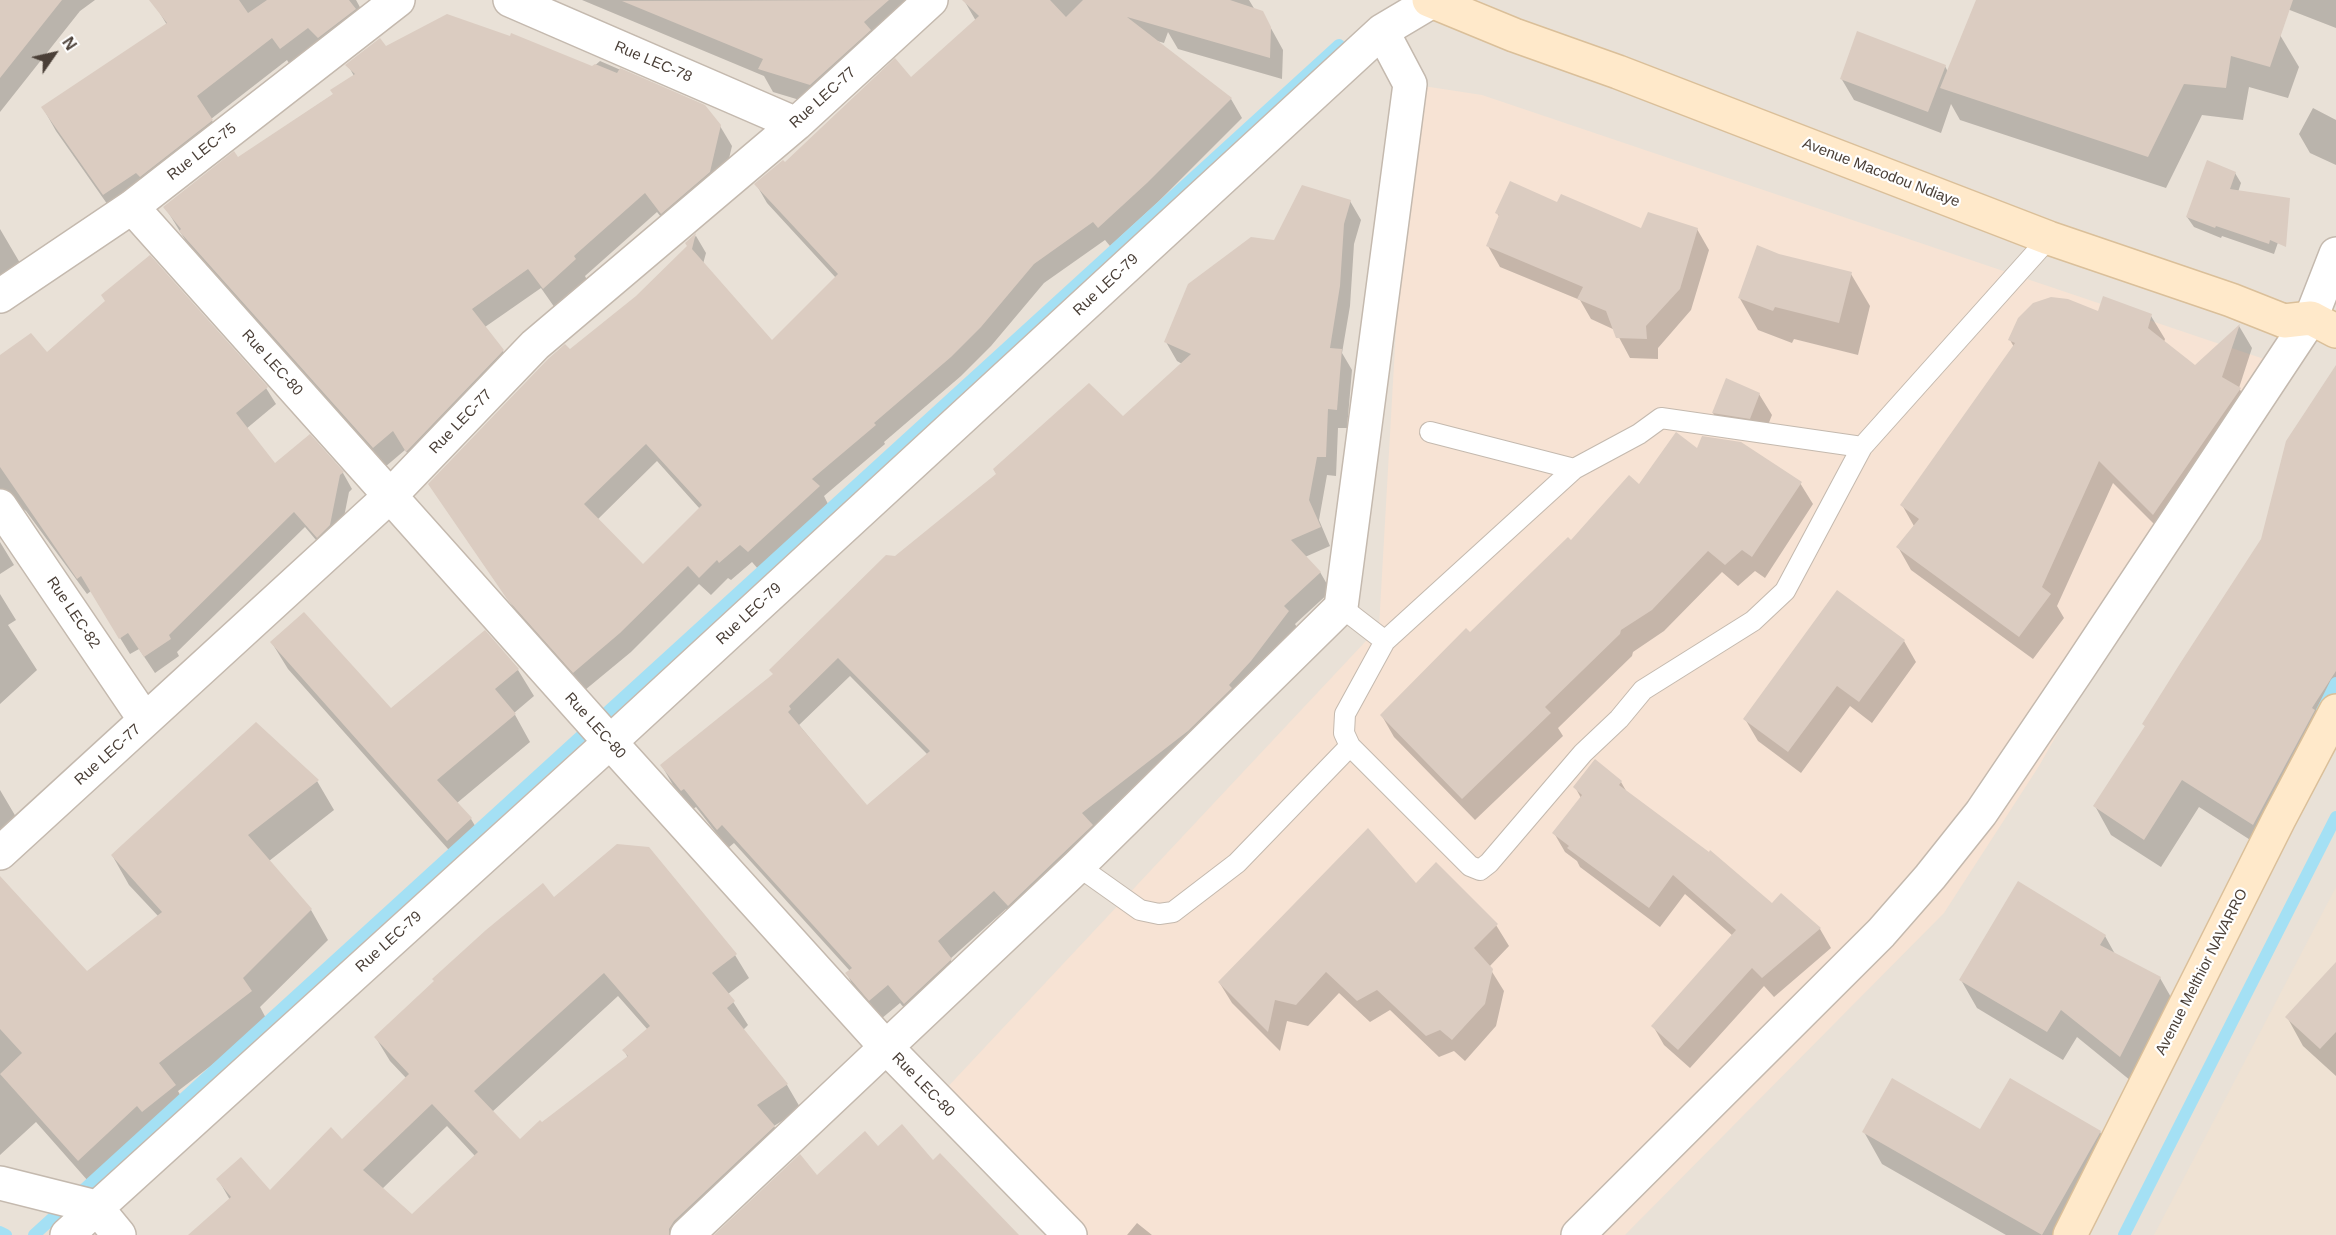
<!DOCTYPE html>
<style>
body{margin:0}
#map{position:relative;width:2336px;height:1235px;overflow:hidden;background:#f5f0e9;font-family:Arial,sans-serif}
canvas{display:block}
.north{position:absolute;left:24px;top:24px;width:60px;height:60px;-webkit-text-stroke:4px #fff;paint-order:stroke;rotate:56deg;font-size:16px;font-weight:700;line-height:24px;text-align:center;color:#4a3f37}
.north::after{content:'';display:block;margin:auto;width:21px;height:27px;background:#4a3f37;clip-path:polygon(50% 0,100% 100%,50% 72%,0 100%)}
</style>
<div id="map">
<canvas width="2336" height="1235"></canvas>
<div class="north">N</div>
</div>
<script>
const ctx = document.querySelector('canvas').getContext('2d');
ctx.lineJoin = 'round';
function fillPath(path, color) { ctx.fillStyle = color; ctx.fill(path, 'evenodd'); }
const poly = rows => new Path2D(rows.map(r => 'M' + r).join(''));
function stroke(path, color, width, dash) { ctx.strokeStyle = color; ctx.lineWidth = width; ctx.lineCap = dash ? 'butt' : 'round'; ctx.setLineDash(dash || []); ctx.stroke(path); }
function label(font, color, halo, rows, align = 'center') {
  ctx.font = font + ' Arial,sans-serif'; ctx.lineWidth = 4.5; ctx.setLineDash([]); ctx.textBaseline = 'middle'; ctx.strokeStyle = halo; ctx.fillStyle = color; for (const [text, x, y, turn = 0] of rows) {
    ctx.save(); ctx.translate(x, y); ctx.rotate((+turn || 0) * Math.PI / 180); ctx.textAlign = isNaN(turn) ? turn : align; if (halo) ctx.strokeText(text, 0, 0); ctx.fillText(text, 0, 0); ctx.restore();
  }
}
const residential = poly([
 [0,0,2336,0,2336,1235,0,1235]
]);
const commercial = poly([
 [1410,84,1482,95,2270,361,2039,766,1944,913,1625,1235,1084,1235,941,1094,1379,627]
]);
const education = poly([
 [2336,887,2336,1235,2154,1235]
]);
const shadow = poly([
 [0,0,95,0,80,11,0,112],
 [170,0,356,0,367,20,294,71,287,60,211,119,226,144,117,218,56,131,43,108,167,25,158,10],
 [582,0,906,0,913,12,823,107,773,92,764,76],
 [967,0,1249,0,1255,10,1262,12,1283,50,1282,79,1178,49,1168,32,1164,43,1154,40,1231,99,1242,118,1158,202,1110,246,1105,240,1044,283,991,346,961,376,884,442,885,444,824,496,829,506,759,570,752,562,731,580,728,578,711,595,699,584,631,652,585,690,520,617,430,484,570,351,637,297,689,247,686,243,696,236,706,253,703,264,772,342,836,278,767,203,756,184,911,79,976,21,965,2],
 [657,461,700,509,643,566,597,520],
 [1978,0,2219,0,2280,35,2299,67,2288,98,2249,87,2243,120,2202,115,2166,188,1960,120,1951,104,1941,133,1854,100,1841,78,1945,66,1948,72],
 [2264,0,2336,0,2336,28],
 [600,61,704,106,720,126,732,146,721,192,673,232,657,212,585,276,587,280,555,308,541,288,485,327,503,351,514,371,419,470,405,450,385,467,192,251,165,207,334,94,354,76,349,67,592,68],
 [2313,108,2336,120,2336,165,2310,153,2299,134],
 [2235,173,2241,183,2238,192,2284,225,2274,254,2222,236,2221,238,2194,227,2187,217],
 [1350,201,1361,220,1354,244,1350,306,1342,353,1352,370,1347,428,1338,428,1336,476,1327,475,1319,520,1330,546,1305,557,1320,572,1331,591,1295,624,1299,631,1020,924,1006,909,950,959,962,979,916,1022,900,1003,881,1019,857,993,847,974,850,971,734,843,728,848,696,807,693,809,673,785,662,766,774,675,895,557,1123,418,1182,364,1177,361,1166,342,1274,242],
 [850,676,928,755,867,807,799,725],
 [1558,204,1642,229,1697,229,1709,250,1691,310,1658,348,1658,359,1630,358,1615,330,1591,319,1580,300,1500,267,1488,246,1500,218,1497,213],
 [0,229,20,263,0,277],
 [1779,255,1851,274,1870,306,1858,355,1794,339,1792,343,1758,330,1739,297],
 [2099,313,2151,316,2165,339,2164,342,2195,367,2239,326,2252,348,2239,388,2253,412,2167,537,2113,483,2057,606,2064,618,2033,659,1911,570,1898,547,1914,526,1902,505,2014,347,2010,340],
 [46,355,266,388,276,404,246,429,275,465,310,436,343,473,352,489,349,492,339,542,327,553,305,527,177,652,179,656,155,673,139,649,130,654,91,591,87,594,26,511,18,505,0,506,0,357],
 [2336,374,2336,725,2269,852,2199,807,2161,867,2111,835,2095,806,2146,728,2144,724,2262,540],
 [1759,394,1772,415,1762,440,1726,435,1713,413],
 [1698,450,1800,483,1813,504,1765,578,1755,571,1738,586,1722,572,1664,631,1633,652,1632,656,1558,728,1563,736,1475,820,1394,737,1382,716,1571,542,1639,486],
 [0,542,14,565,0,574],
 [0,594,16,620,8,625,37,670,0,704],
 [1904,641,1916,662,1872,723,1850,706,1801,773,1758,741,1745,719],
 [272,643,391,710,518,670,534,696,514,713,530,742,457,803,471,819,487,846,464,867,288,669],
 [317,781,334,810,269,861,311,910,328,940,260,1007,268,1022,178,1091,191,1115,96,1190,36,1122,0,1155,0,894,87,973,159,917,129,885,112,855],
 [1621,782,1628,794,1772,905,1781,895,1820,929,1831,948,1774,997,1764,986,1690,1068,1664,1045,1653,1026,1733,936,1685,894,1660,927,1580,867,1577,861,1565,852,1554,833,1581,798,1575,787],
 [0,790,16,817,0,833],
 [1416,885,1496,925,1509,946,1489,967,1504,991,1496,1026,1465,1061,1454,1051,1439,1057,1390,1010,1370,1022,1339,993,1308,1026,1287,1021,1280,1051,1232,1003,1219,982],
 [554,899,735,955,749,978,728,994,748,1025,743,1030,787,1085,801,1109,774,1126,788,1151,698,1235,190,1235,230,1200,218,1179,270,1192,341,1141,407,1079,390,1061,376,1038],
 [618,996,648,1030,624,1050,628,1058,519,1141,492,1112],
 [447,1126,475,1156,412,1216,382,1189],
 [2105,936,2115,954,2160,978,2176,1006,2136,1085,2077,1037,2063,1060,1977,1008,1961,980],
 [2336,965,2336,1076,2303,1046,2287,1017],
 [1981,1131,2100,1132,2119,1163,2078,1235,2006,1235,1882,1164,1864,1132],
 [1137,1223,1152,1235,1127,1235]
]);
const stream = poly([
 [2322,711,2336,683],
 [0,1232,6,1235],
 [34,1235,1339,45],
 [2124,1235,2336,817]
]);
const building = poly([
 [0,0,62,0,0,78],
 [149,0,239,0,248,13,267,0,349,0,356,9,318,38,308,28,280,49,272,38,197,96,213,120,140,177,136,173,103,195,41,107,167,23],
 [889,0,864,22,871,30,810,85,758,69,763,59,622,1],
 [962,0,1050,0,1066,17,1083,0,1230,0,1263,11,1271,27,1270,58,1127,17,1232,98,1147,183,1098,228,1093,222,1034,264,981,327,951,357,874,423,876,425,812,479,820,486,748,552,740,545,719,563,717,560,699,578,688,566,620,633,573,673,507,599,428,484,548,359,565,344,570,349,636,296,687,246,685,243,696,233,692,249,772,340,838,274,754,184,783,160,785,162,895,58,911,77,979,16],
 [646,444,702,505,643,564,584,504],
 [1976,0,2293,0,2270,67,2231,56,2226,88,2184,84,2148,157,1940,88],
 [447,14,510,36,511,33,592,66,595,64,617,73,620,68,705,105,721,125,710,172,661,214,645,193,574,256,576,259,543,289,528,269,472,309,504,350,406,452,393,431,373,448,179,231,181,229,163,207,234,151,238,157,333,94,330,90,355,74,345,65,380,38,386,46],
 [1857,31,1946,65,1928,112,1840,79],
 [2207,160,2236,172,2230,189,2290,198,2286,247,2270,240,2269,244,2216,226,2215,228,2186,217],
 [1510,181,1557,202,1561,194,1641,228,1648,212,1698,228,1680,289,1646,326,1647,339,1616,338,1606,311,1577,299,1583,287,1486,246,1499,215,1495,213],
 [1302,185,1351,200,1344,224,1340,286,1330,348,1342,349,1337,410,1328,409,1326,457,1317,457,1309,500,1321,527,1291,540,1321,572,1284,606,1289,611,1251,661,1229,685,1232,688,1188,731,1082,813,1093,825,1057,859,1008,906,994,891,938,941,952,959,904,1004,888,985,869,1001,845,973,852,968,722,825,717,830,684,789,681,791,660,765,773,674,769,670,886,555,895,556,996,474,993,469,1089,383,1123,416,1191,354,1164,342,1188,284,1251,237,1274,240],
 [838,658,930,751,867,805,788,712,791,709,789,706],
 [1757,245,1779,254,1852,272,1839,323,1775,307,1773,311,1738,298],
 [150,255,268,387,236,413,275,463,310,434,344,472,340,475,330,525,317,538,294,512,169,635,171,639,144,657,128,633,119,639,81,576,77,579,0,467,0,355,31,333,47,352,105,301,101,295],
 [2103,296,2152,314,2148,328,2195,365,2240,324,2222,377,2241,388,2153,515,2099,461,2042,587,2051,594,2019,637,1896,547,1919,519,1900,505,2015,343,2008,340,2018,318,2033,303,2051,297,2068,299,2098,311],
 [2336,365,2336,671,2312,708,2315,710,2253,825,2182,780,2144,840,2093,806,2145,726,2142,724,2181,662,2261,539,2286,441],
 [1726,378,1760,393,1750,419,1712,413],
 [1676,432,1697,448,1702,436,1741,442,1802,482,1752,557,1742,550,1725,565,1708,551,1652,610,1621,630,1620,634,1545,707,1551,713,1462,799,1380,715,1466,628,1470,632,1568,537,1571,540,1629,475,1639,484],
 [1837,590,1905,640,1859,702,1837,686,1788,752,1743,719],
 [304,612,391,708,485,630,519,669,495,689,516,714,437,780,472,818,447,841,270,642],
 [256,722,319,780,248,835,312,909,243,978,252,991,159,1063,176,1085,142,1112,137,1106,78,1161,0,1074,22,1053,0,1029,0,876,87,971,162,912,111,855],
 [1595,759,1622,781,1619,785,1709,852,1710,850,1772,903,1781,893,1821,928,1762,978,1752,968,1678,1050,1651,1026,1736,930,1673,875,1649,908,1567,848,1569,846,1552,833,1582,795,1573,787],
 [1368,828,1416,883,1436,862,1498,924,1474,948,1493,969,1485,1004,1452,1040,1440,1030,1426,1036,1377,990,1357,1001,1326,972,1296,1005,1275,1000,1268,1032,1218,982],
 [617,844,649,847,737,954,712,973,735,1001,727,1008,788,1084,757,1105,775,1126,674,1221,669,1229,669,1235,188,1235,231,1197,216,1179,241,1157,270,1190,331,1127,342,1139,409,1074,374,1037,434,981,432,979,486,930,543,883,554,897],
 [604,973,650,1026,622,1050,628,1056,542,1122,540,1120,520,1139,474,1091],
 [432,1104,478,1152,412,1214,363,1170],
 [2018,881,2106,935,2100,945,2161,977,2120,1057,2061,1010,2047,1032,1959,980],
 [2336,962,2336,1032,2320,1049,2285,1017],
 [1892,1078,1980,1129,2010,1078,2101,1131,2042,1235,1862,1132],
 [902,1124,933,1160,940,1153,1019,1235,714,1235,800,1154,817,1175,865,1131,878,1146]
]);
const lane = poly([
 [1430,432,1574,469],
 [1862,447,1661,418,1639,434,1574,469,1385,641,1345,714,1344,733,1350,746,1470,866,1480,870,1489,863,1583,753,1619,719,1643,690,1753,621,1785,591,1862,447,2049,238],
 [1341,607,1385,641],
 [1078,866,1140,910,1159,914,1173,912,1237,863,1350,746]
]);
const street = poly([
 [510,0,796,124],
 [132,207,610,742,886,1047,1070,1235],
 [0,296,132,207,398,0],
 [0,506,145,720],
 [0,853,390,496,535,345,796,124,931,0],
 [0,1183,96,1207,119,1235],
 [67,1235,610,742,1382,31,1434,0],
 [687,1235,1078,866,1341,607,1410,84,1382,31],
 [1578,1235,1881,933,1930,877,1981,813,2079,668,2311,318,2336,254]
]);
const secondary = poly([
 [1429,0,1514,35,1618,72,2049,238,2231,300,2284,321,2311,318,2336,331],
 [2070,1235,2279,819,2336,711]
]);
const streetNames = [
 ["Rue LEC-78",653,62,23],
 ["Rue LEC-77",823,98,-42],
 ["Rue LEC-75",202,152,-38],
 ["Avenue Macodou Ndiaye",1881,173,21],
 ["Rue LEC-79",1106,285,-43],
 ["Rue LEC-80",272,363,48],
 ["Rue LEC-77",461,422,-46],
 ["Rue LEC-82",73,613,56],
 ["Rue LEC-79",749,614,-43],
 ["Rue LEC-80",595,726,48],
 ["Rue LEC-77",108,755,-42],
 ["Rue LEC-79",389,942,-42],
 ["Avenue Melthior NAVARRO",2202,972,-63],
 ["Rue LEC-80",923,1085,46]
];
fillPath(residential, '#e9e1d7');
fillPath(commercial, '#f7e3d4');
fillPath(education, '#efe2d3');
fillPath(shadow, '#0003');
stroke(stream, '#a4e0f4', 12);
fillPath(building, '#dbccc1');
stroke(lane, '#c4b9ae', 22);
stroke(street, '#c4b9ae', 36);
stroke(secondary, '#dabf99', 36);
stroke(lane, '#fff', 20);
stroke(street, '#fff', 33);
stroke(secondary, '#ffe9ca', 33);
label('15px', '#4a3f37', '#fff', streetNames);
</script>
